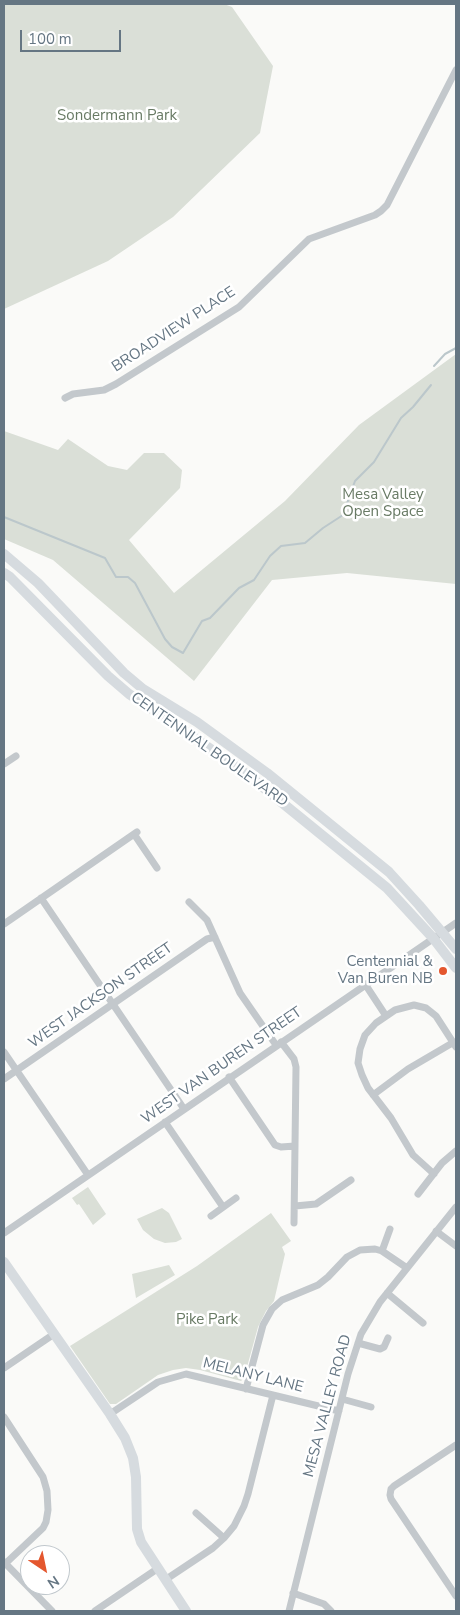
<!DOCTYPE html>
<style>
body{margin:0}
#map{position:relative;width:460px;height:1615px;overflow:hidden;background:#fafaf8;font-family:"Nunito Sans",sans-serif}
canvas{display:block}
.frame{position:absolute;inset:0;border:5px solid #657683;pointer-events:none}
.north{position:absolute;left:20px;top:1545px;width:50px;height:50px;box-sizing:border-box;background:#fff;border:1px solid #c1c8cd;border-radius:50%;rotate:146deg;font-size:14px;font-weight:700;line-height:20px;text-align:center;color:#657683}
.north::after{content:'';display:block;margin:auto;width:18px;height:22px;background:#e4572e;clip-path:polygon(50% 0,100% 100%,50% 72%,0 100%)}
.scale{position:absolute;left:20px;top:30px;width:101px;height:22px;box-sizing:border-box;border:2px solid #657683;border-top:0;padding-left:6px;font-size:15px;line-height:18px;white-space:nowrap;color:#657683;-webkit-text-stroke:4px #fff;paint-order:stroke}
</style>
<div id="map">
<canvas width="460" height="1615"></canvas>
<div class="frame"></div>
<div class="north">N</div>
<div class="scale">100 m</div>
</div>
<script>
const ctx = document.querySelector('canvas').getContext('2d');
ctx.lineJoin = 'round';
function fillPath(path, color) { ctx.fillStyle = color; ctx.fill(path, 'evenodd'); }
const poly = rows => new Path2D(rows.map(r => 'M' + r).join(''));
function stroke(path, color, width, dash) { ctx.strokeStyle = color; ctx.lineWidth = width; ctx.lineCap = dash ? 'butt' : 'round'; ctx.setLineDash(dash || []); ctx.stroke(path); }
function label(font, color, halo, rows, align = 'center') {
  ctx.font = font + ' "Nunito Sans",sans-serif'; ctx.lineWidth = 5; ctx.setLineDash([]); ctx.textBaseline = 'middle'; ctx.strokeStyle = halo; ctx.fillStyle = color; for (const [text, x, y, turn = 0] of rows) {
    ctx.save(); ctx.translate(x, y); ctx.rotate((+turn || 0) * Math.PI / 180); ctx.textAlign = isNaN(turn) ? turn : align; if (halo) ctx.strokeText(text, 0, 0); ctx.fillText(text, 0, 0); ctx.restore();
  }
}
const green = poly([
 [4,4,224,4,232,7,273,66,260,133,173,217,108,261,4,309],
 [456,354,456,584,347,573,272,580,194,681,53,560,4,539,4,431,58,450,68,439,108,466,127,470,144,453,164,453,182,470,180,488,129,540,174,593,285,501,359,425],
 [88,1187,106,1214,93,1225,79,1204,77,1205,72,1198],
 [162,1208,169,1213,182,1239,176,1242,165,1243,154,1239,143,1230,137,1219],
 [271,1213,291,1241,282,1247,285,1254,274,1301,266,1311,258,1327,244,1378,241,1381,200,1370,186,1368,173,1370,158,1375,116,1404,110,1404,70,1346,197,1266],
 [169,1265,175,1275,136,1298,132,1274]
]);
const stream = poly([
 [434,366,445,354,456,348],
 [4,517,105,558,116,577,128,577,135,583,165,639,172,647,183,653,202,621,210,618,239,588,254,580,270,556,281,546,305,543,323,528,343,515,355,481,374,462,401,418,413,407,431,385]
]);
const minor = poly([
 [65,398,73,394,104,390,116,384,239,307,309,239,375,215,381,211,387,205,456,70],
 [4,764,16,756],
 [134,834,157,868],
 [41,898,184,1109],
 [189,902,207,920,240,993,276,1045],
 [4,924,137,832],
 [365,984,386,1016],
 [281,1042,294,1059,296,1067,294,1223],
 [4,1052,88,1175],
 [229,1077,275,1145,281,1147,295,1146],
 [4,1079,207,939,215,937],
 [373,1095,408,1069,454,1042],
 [165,1122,223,1207],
 [434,1174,413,1155,391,1118,368,1088,362,1075,358,1063,360,1049,365,1035,376,1023,395,1010,414,1005,426,1008,436,1016,456,1047],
 [418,1194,442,1163,456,1151],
 [295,1206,316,1204,351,1180],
 [211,1216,236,1198],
 [436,1231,456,1246],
 [4,1233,456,923],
 [382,1251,390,1229],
 [387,1293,423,1323],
 [358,1343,380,1349,384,1347,388,1338],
 [4,1368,54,1334],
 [246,1389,263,1325,272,1309,282,1300,318,1285,328,1277,347,1257,360,1250,375,1249,382,1251,407,1268],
 [342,1399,371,1407],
 [110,1414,158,1382,186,1374,339,1411],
 [4,1417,43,1477,47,1491,48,1510,46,1522,43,1528,6,1563],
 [456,1445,394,1486,391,1489,390,1495,391,1499,456,1596],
 [196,1513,224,1538],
 [4,1562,52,1611],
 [165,1580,213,1548,224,1538,234,1526,244,1506,248,1494,273,1395],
 [293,1593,324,1604,331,1611],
 [95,1611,157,1569],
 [289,1611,348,1374,361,1334,380,1302,456,1207]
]);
const secondary = poly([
 [4,554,38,583,124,673,143,689,197,722,267,773,389,872,419,905,456,949],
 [4,573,10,577,108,676,129,694,178,726,248,775,387,888,433,938,456,968],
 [4,1262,110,1414,125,1438,133,1458,136,1477,137,1529,141,1542,186,1611]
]);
const markers = [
 [443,971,5,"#e4572e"]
];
const parkNames = [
 ["Sondermann Park",117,116],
 ["Mesa Valley",383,495],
 ["Open Space",383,512],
 ["Pike Park",207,1320]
];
const streetNames = [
 ["BROADVIEW PLACE",174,330,-33],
 ["CENTENNIAL BOULEVARD",209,750,35],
 ["WEST JACKSON STREET",101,996,-35],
 ["WEST VAN BUREN STREET",222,1066,-35],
 ["MELANY LANE",253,1376,14],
 ["MESA VALLEY ROAD",328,1406,-75]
];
const poiNames = [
 ["Centennial &",433,962],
 ["Van Buren NB",433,979]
];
fillPath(green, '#dadfd7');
stroke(stream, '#bbc7cb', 2);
stroke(minor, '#c3c8cc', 7);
stroke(secondary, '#d6dbdf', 10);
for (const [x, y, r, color] of markers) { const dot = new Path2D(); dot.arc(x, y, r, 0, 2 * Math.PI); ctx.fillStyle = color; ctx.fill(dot); stroke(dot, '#fff', 2); }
label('15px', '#687a64', '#fff', parkNames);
label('15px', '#657683', '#fff', streetNames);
label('15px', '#657683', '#fff', poiNames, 'right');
</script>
